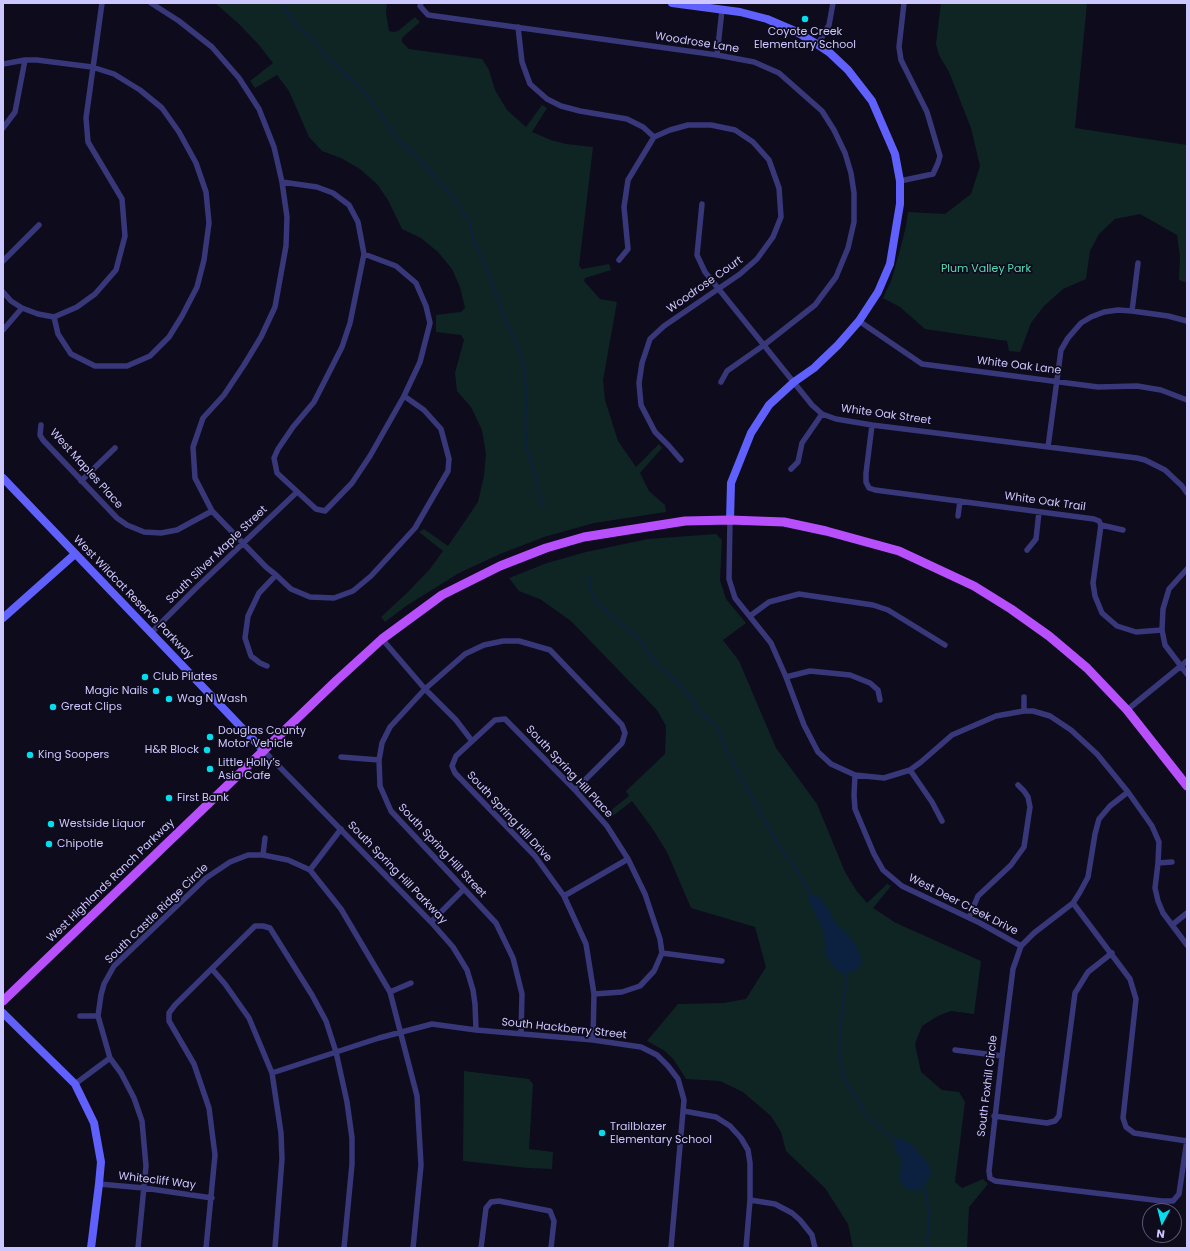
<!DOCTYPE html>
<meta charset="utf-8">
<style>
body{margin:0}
#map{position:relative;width:1190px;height:1251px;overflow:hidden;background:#0e0b1c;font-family:Poppins,sans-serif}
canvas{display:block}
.frame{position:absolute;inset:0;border:4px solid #ccc7fe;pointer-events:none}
.north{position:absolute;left:1142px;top:1203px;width:40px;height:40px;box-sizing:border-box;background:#0e0b1c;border:1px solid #5a5676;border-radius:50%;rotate:187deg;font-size:11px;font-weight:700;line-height:16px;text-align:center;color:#ccc7fe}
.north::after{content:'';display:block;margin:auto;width:14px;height:18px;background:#05dcec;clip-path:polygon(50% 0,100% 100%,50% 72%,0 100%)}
</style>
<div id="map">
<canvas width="1190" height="1251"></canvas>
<div class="frame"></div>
<div class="north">N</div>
</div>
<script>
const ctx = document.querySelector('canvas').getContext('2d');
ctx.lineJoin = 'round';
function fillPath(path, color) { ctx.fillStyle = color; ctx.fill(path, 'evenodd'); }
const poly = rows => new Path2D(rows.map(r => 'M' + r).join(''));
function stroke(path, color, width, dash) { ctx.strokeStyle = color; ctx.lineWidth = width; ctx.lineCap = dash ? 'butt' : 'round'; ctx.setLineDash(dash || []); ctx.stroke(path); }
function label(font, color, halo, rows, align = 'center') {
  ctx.font = font + ' Poppins,sans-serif'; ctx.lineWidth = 3.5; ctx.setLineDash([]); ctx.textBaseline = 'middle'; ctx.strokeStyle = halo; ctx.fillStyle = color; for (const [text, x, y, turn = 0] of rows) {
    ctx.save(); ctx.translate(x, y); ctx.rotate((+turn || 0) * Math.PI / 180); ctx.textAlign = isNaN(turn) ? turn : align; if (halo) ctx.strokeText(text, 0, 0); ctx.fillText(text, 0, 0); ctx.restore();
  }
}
const green = poly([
 [215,3,387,3,386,13,389,31,393,32,398,31,415,17,420,22,402,38,402,42,409,49,482,59,489,70,495,90,507,110,526,127,542,105,547,108,532,132,551,140,566,144,593,147,579,266,582,269,609,264,611,270,585,278,584,281,600,299,617,302,603,380,605,400,618,441,636,467,659,444,662,448,640,473,649,491,665,505,666,512,594,523,544,537,500,554,459,573,406,606,385,622,381,617,408,592,430,569,443,551,419,532,424,529,448,546,478,502,484,476,486,454,482,430,471,407,457,391,455,373,464,340,461,335,436,332,436,315,461,312,465,308,460,287,452,269,438,252,421,238,402,229,388,200,377,184,360,169,341,158,322,151,309,137,289,91,277,75,255,88,250,81,273,63,259,45,239,24],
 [941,3,1087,3,1075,128,1187,145,1187,283,1179,280,1180,257,1177,235,1140,214,1115,219,1099,234,1090,251,1086,279,1063,289,1044,306,1031,323,1020,352,1009,351,1007,341,925,329,900,307,883,298,891,281,900,250,906,226,908,212,945,214,971,194,980,166,971,128,949,72,939,55,936,44],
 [716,534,722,540,720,580,726,599,746,623,723,640,739,661,776,748,817,804,845,872,856,890,867,903,887,884,891,886,873,908,896,923,981,961,974,1014,951,1011,938,1016,922,1026,915,1044,921,1072,942,1090,959,1092,965,1102,955,1182,962,1188,983,1179,988,1184,969,1207,967,1248,853,1248,848,1224,825,1188,786,1151,781,1132,771,1116,743,1092,720,1081,686,1079,674,1060,665,1051,647,1041,678,1004,724,1003,746,999,766,967,755,927,691,908,667,852,652,828,632,801,609,819,605,815,629,796,626,791,665,754,666,726,657,710,571,621,540,599,519,591,509,578,547,563,586,552,648,539],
 [464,1071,529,1079,533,1084,529,1149,553,1152,552,1169,528,1168,463,1161]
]);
const water = poly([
 [813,894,821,899,830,912,834,921,850,937,857,948,862,960,860,966,854,972,841,973,833,966,826,955,824,932,808,898],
 [898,1138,905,1140,913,1146,928,1164,932,1173,924,1185,918,1191,906,1189,900,1179,901,1160,895,1148,894,1142]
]);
const stream = poly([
 [281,3,295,24,311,37,322,52,363,91,380,113,398,140,417,157,449,192,470,222,473,240,486,267,508,327,517,343,523,365,527,394,525,428,527,449,536,478,538,494,544,509],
 [588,576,593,599,610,615,638,637,653,660,677,682,691,698,697,709,717,727,726,750,777,843,795,867,812,898],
 [847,971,840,1030,839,1056,845,1081,868,1118,886,1132,896,1142],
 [923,1184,927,1196,929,1220,927,1241,929,1248]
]);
const street = poly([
 [151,3,179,21,212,47,239,78,259,109,274,147,282,182,287,217,286,246,275,307,261,337,244,365,224,395,203,418,193,447,195,478,212,511,266,567,276,575,291,589,310,597,334,598,353,591,371,576,415,528,448,471,449,459,441,429,424,410,404,396],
 [421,3,420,6,428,15,717,55,754,62,779,73,822,111,834,130,845,153,851,173,854,193,854,222,848,248,836,277,815,305,764,345,727,371,721,382],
 [518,27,522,62,530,84,547,99,561,106,580,111,627,119,643,127,654,137],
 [818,44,829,25,833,3],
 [717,55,722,10],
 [3,64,25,60,37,60,92,67,114,74,140,90,162,108,179,132,196,163,206,192,209,223,204,260,197,287,182,316,169,337,150,356,127,366,95,366,71,354,58,334,54,317],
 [3,128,15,112,25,60],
 [900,181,933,174,938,163,940,156,927,112,901,60,899,47,904,3],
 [282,182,317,187,333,193,349,205,358,222,364,254,396,266,416,283,426,306,430,323,420,362,404,396,370,456,352,483,325,511,316,509,277,473,274,458,278,449,293,427,314,402,342,347,350,323,364,254],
 [702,204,697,255,705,272,812,405,822,414,836,419,872,425,1137,458,1145,460,1165,470,1182,486,1187,493],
 [619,260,628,249,624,207,628,180,654,137,670,130,688,125,711,125,735,130,753,142,769,160,779,188,781,217,773,237,757,259,740,274,664,326,650,339,642,363,639,383,641,405,655,432,669,446,681,460],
 [3,261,39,225],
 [3,292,11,301,22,308,38,314,54,317,77,307,95,294,116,270,125,236,122,199,88,142,86,118,102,3],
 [1132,311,1138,263],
 [859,321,922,364,1098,387,1137,386,1161,390,1187,400],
 [3,330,22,308],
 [41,425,40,435,43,440,117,518,127,525,144,532,161,533,177,530,212,511],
 [872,425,866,473,866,482,869,488,875,490,1094,519,1099,521,1101,525,1123,530],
 [1048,447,1061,350,1068,338,1081,323,1091,317,1104,312,1118,310,1132,311,1168,316,1187,321],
 [791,469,798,462,802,443,822,414],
 [81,481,115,448],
 [958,516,960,501],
 [730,520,729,579,735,598,771,643,786,677,804,725,818,752,831,764,855,775,884,778,910,770,921,762,952,735,996,716,1024,711,1033,711,1050,716,1071,730,1097,754,1128,792,1152,826,1159,842,1158,863,1155,888,1158,901,1163,913,1187,945],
 [1101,525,1093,583,1095,596,1102,613,1117,626,1136,632,1162,630],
 [1027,550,1036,539,1039,512],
 [1187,569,1169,589,1163,609,1162,630,1165,645,1187,674],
 [750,616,769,602,799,594,873,605,888,610,945,645],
 [152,632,195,589,297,492],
 [382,639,425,689,456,720,472,741],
 [267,666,260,663,251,656,245,638,248,616,259,593,276,575],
 [786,677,810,671,850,675,870,683,878,690,880,700],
 [1024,697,1024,711],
 [1127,710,1187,661],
 [264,751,431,922,453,947,467,970,473,990,475,1004,476,1030],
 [341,757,379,760],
 [910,770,932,802,942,821],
 [855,775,854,795,855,809,874,854,883,870,902,886,980,923,1021,946],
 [1128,792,1110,806,1099,819,1095,834,1088,877,1080,892,1073,903,1034,933,1021,946,1013,969,1002,1056,989,1171,990,1178,995,1181,1162,1201,1173,1201,1179,1194,1187,1140],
 [263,855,265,838],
 [1158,863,1172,862],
 [310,870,341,829],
 [564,896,628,859],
 [1073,903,1130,979,1136,999,1123,1118,1126,1127,1134,1133,1187,1141],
 [969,918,978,896,1011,865,1024,847,1030,807,1028,797,1024,791,1018,785],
 [431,922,463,890],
 [1172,925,1187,913],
 [662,953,722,961],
 [212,969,225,984,249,1018,272,1073,281,1133,282,1159,275,1248],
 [390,992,411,983],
 [80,1016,98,1016],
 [521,1033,522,994,513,958,496,923,391,811,380,786,379,760,382,743,390,727,425,689,465,654,484,645,503,641,519,641,550,650,622,725,625,733,622,743,575,790],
 [593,1040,594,994,586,944,564,896,535,856,455,773,452,766,456,756,495,720,505,719,575,790,607,826,628,859,645,894,660,939,662,953,654,971,640,986,622,992,594,994],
 [955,1050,1002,1056],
 [272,1073,379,1038,432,1024,476,1030,593,1040,641,1047,657,1055,668,1066,678,1079,684,1100,671,1248],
 [75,1084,110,1058],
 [684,1111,716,1117,730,1126,741,1138,748,1150,750,1163,750,1200,746,1248],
 [994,1116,1047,1123,1055,1121,1059,1116,1075,993,1088,972,1112,953],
 [99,1184,144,1188,212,1198],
 [750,1200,775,1204,792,1213,800,1220,812,1235,815,1248],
 [138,1248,146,1166,142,1121,134,1098,121,1073,110,1058,98,1016,101,995,104,984,114,966,206,878,230,862,248,855,263,855,288,860,310,870,341,909,390,992,417,1096,421,1165,413,1248],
 [206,1248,215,1155,209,1108,194,1064,169,1021,169,1013,175,1005,255,926,263,926,270,928,312,995,326,1021,336,1052,347,1102,352,1138,352,1164,344,1248],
 [481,1248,486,1208,491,1202,499,1201,550,1211,554,1221,551,1248]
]);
const secondary = poly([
 [672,3,740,12,767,19,795,31,815,43,830,53,848,70,872,101,895,154,900,181,900,204,890,264,878,292,859,321,838,345,814,368,794,382,769,405,751,433,731,483,730,520],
 [3,478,264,751],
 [3,618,75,554],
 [3,1013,75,1084,94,1123,101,1162,99,1184,91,1248]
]);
const primary = poly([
 [3,1001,337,680,382,639,442,595,500,566,546,548,584,537,685,521,730,520,784,522,826,531,899,551,974,586,1011,609,1049,636,1087,668,1127,710,1187,786]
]);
const markers = [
 [805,19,4,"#05dcec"],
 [145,677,4,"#05dcec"],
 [156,691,4,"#05dcec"],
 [169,699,4,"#05dcec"],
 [53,707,4,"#05dcec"],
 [210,737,4,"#05dcec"],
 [207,750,4,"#05dcec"],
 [30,755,4,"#05dcec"],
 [210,769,4,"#05dcec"],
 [169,798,4,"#05dcec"],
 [51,824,4,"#05dcec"],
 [49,844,4,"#05dcec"],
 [602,1133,4,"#05dcec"]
];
const poiNames = [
 ["Coyote Creek",805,32,"center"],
 ["Elementary School",805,45,"center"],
 ["Club Pilates",153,677],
 ["Magic Nails",148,691,"right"],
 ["Wag N Wash",177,699],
 ["Great Clips",61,707],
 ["Douglas County",218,731],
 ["Motor Vehicle",218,744],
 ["H&R Block",199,750,"right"],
 ["King Soopers",38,755],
 ["Little Holly’s",218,763],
 ["Asia Cafe",218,776],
 ["First Bank",177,798],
 ["Westside Liquor",59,824],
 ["Chipotle",57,844],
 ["Trailblazer",610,1127],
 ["Elementary School",610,1140]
];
const streetNames = [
 ["Woodrose Lane",697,43,9],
 ["Woodrose Court",705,285,-35],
 ["White Oak Lane",1019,366,7],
 ["White Oak Street",886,415,8],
 ["West Maples Place",86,469,48],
 ["White Oak Trail",1045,502,8],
 ["South Silver Maple Street",217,555,-44],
 ["West Wildcat Reserve Parkway",133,598,46],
 ["South Spring Hill Place",569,772,47],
 ["South Spring Hill Drive",509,817,47],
 ["South Spring Hill Street",442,851,47],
 ["South Spring Hill Parkway",397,873,46],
 ["West Highlands Ranch Parkway",111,881,-44],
 ["West Deer Creek Drive",963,905,27],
 ["South Castle Ridge Circle",157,914,-44],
 ["South Hackberry Street",564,1029,6],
 ["South Foxhill Circle",988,1086,-83],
 ["Whitecliff Way",157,1181,7]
];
const parkNames = [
 ["Plum Valley Park",986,269]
];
fillPath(green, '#0f2524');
fillPath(water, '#0c213f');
stroke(stream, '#0c213f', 2);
stroke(street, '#38377a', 5.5);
stroke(secondary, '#6061fc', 8);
stroke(primary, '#b750fc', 9);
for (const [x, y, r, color] of markers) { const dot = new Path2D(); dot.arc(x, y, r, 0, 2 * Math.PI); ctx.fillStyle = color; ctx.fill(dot); stroke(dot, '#0e0b1c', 1.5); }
label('11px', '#ccc7fe', '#0e0b1c', poiNames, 'left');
label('11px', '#ccc7fe', '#0e0b1c', streetNames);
label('11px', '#56dbb6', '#0e0b1c', parkNames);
</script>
